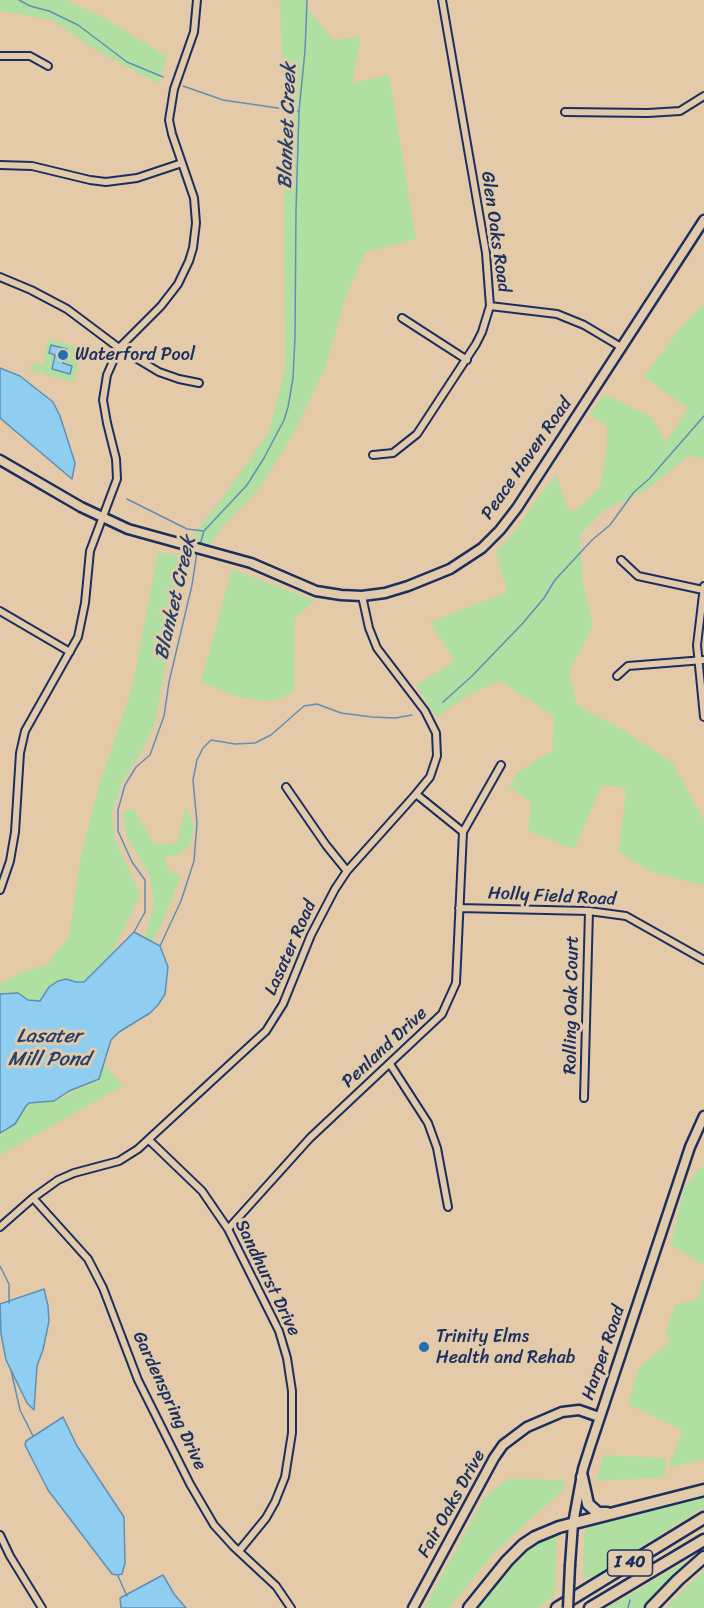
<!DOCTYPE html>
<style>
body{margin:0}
canvas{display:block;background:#e5caa9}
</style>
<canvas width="704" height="1608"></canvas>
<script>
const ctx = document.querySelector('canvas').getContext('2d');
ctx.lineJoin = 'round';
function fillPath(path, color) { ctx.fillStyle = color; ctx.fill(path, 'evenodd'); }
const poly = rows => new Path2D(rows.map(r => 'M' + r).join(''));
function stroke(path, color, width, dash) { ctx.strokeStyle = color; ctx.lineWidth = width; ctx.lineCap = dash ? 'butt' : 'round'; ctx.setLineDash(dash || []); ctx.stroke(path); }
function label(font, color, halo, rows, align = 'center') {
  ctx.font = font + ' Sriracha,sans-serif'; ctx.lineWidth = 6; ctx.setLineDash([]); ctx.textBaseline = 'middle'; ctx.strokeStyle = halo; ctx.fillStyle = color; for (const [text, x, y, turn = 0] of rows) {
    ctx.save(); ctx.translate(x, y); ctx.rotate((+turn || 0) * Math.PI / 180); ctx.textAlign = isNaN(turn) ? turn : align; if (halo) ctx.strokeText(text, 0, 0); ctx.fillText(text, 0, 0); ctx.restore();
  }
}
const green = poly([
 [0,0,66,0,103,17,167,57,158,84,94,49,52,20,0,11],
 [279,0,306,0,307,8,333,40,361,37,352,83,389,75,416,239,366,252,346,296,325,368,295,431,259,489,222,526,209,548,189,540,221,500,269,432,285,369,284,80],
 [704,304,704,458,688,456,648,489,605,510,580,534,583,585,593,625,569,672,577,705,621,729,672,762,704,821,704,886,649,871,619,852,626,788,602,785,574,849,528,831,531,803,509,786,518,772,552,751,554,716,500,681,470,694,436,717,416,685,455,661,430,622,507,592,496,552,514,532,539,496,556,475,568,509,574,512,600,487,607,448,607,425,590,415,604,394,651,417,666,442,688,408,644,377,681,327],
 [48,339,82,348,74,382,46,375,40,371,39,373,30,371,32,363,43,365],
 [158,552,191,559,168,652,155,723,142,751,122,782,112,813,115,840,140,894,113,952,84,982,76,982,66,979,49,987,40,1001,28,1000,18,993,0,994,0,984,22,972,48,964,69,936,81,855,99,786,132,688],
 [232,569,315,601,295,618,294,690,280,699,266,701,239,697,201,682],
 [186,807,194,826,190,845,180,854,165,858,168,870,181,876,160,928,152,942,144,938,154,903,149,875,127,837,123,813,133,808,155,845,177,843],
 [103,1064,123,1086,0,1155,0,1133,15,1124,29,1103,54,1101,99,1079],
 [700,1167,704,1168,704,1265,671,1245,684,1188],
 [704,1277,704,1460,669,1467,682,1430,628,1404,639,1367,670,1343,666,1333,675,1305,698,1299],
 [603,1455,665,1458,665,1477,596,1481],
 [507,1479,565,1480,563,1490,495,1552,449,1608,424,1608,484,1498],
 [704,1495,704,1507,593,1577,583,1578,584,1534,589,1525],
 [557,1531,555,1595,538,1608,475,1608,511,1564,530,1545],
 [691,1559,693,1561,665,1587,646,1608,606,1608],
 [704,1570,704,1608,666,1608,675,1598]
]);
const water = poly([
 [51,345,67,349,63,363,72,366,70,374,52,369,55,355,49,353,51,345],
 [0,368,20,376,53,402,60,416,75,463,72,479,0,418,0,368],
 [134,932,160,946,168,967,165,994,158,1005,150,1013,119,1032,111,1040,99,1079,69,1091,54,1101,29,1103,26,1106,15,1124,0,1133,0,994,18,993,28,1000,40,1001,49,987,58,981,66,979,76,982,84,982,134,932],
 [44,1289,48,1306,49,1321,43,1350,37,1366,34,1410,27,1403,6,1360,1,1334,0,1304,44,1289],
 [63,1417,77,1446,124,1517,125,1563,122,1574,118,1575,112,1574,48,1490,25,1445,26,1441,63,1417],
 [163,1575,174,1594,186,1608,121,1608,120,1598,163,1575]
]);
const stream = poly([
 [19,0,30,6,49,11,78,25,127,62,163,77],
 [183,86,223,100,298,111],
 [127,499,187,529,203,531],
 [200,545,204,531,247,485,264,458,284,420,288,407,293,378,295,338,296,210,299,111,305,51,307,0],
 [443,702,472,676,523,623,544,598,555,580,592,540,610,525,634,492,649,479,704,416],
 [134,932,145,912,145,880,132,862,118,831,118,810,125,785,136,767,150,755,164,716,169,682,192,585,197,552],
 [160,946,181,901,194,861,197,823,193,780,197,760,203,748,211,740,235,744,255,743,271,735,304,706,317,704,341,713,372,717,395,718,412,715],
 [0,1266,9,1284,9,1303],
 [11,1370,20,1410,33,1436],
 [118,1576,127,1596],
 [628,1608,630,1600]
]);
const street = poly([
 [0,56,30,56,48,66],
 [565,112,648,113,680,111,704,96],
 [0,165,32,166,90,180,106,182,137,178,182,163],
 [0,277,31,290,67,309,119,348,159,372,179,379,199,383],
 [490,306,557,314,584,325,621,347],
 [402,318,467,360],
 [373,455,393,453,417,434,476,344,482,332,490,306,486,253,442,0],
 [621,560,638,576,703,590],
 [704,586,697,645,704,717],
 [0,611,70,652],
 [617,676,628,666,704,660],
 [286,787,326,845,347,871],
 [416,794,463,832],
 [0,890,10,861,15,832,20,753,25,731,78,637,85,603,90,551,117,479,116,459,107,423,103,400,107,375,119,348,161,306,178,284,189,261,193,248,196,223,194,198,172,134,169,120,174,89,194,32,197,0],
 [459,908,589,911,626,916,704,960],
 [390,1064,428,1123,437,1148,448,1207],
 [584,1098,589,911],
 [149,1140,202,1191,228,1229,279,1331,287,1358,292,1391,292,1433,285,1477,275,1502,266,1518,239,1551],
 [33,1198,88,1259,103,1288,138,1380,190,1484,214,1525,233,1546,276,1586,291,1608],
 [0,1227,33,1198,58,1180,74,1173,119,1161,138,1149,266,1031,283,1004,311,935,335,889,347,871,416,794,430,777,437,756,436,733,425,711,377,648,369,628,362,596],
 [228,1229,310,1138,442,1014,456,983,463,832,501,765],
 [0,1535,10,1556,42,1608]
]);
const secondary = poly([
 [0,460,81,507,128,529,251,563,316,591,341,595,362,596,385,593,408,586,450,569,482,548,500,530,517,508,704,220],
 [570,1565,573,1524,583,1469,590,1447,690,1147,704,1116],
 [413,1608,494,1458,503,1445,527,1427,562,1412,579,1410,599,1417]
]);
const highway = poly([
 [582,1477,588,1504,598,1513,607,1513],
 [469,1608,507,1561,523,1545,535,1537,559,1527,704,1490],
 [557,1608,704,1518],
 [590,1608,704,1540],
 [651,1608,678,1580,704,1557]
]);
const secondaryBridge = poly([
 [568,1608,570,1565]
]);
const markers = [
 [63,355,6,"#1f6fb2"],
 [424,1347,6,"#1f6fb2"]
];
const shields = [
 [630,1563,45]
];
const shieldNames = [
 ["I 40",630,1563]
];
const streetNames = [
 ["Glen Oaks Road",495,232,82],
 ["Peace Haven Road",527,459,-55],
 ["Holly Field Road",552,897,3],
 ["Lasater Road",291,948,-66],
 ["Rolling Oak Court",572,1005,-89],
 ["Penland Drive",385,1048,-43],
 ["Sandhurst Drive",267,1278,64],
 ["Harper Road",604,1353,-71],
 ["Gardenspring Drive",169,1401,65],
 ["Fair Oaks Drive",452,1504,-61]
];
const poiNames = [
 ["Waterford Pool",75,355],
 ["Trinity Elms",436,1337],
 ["Health and Rehab",436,1358]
];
const waterNames = [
 ["Blanket Creek",288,126,-88],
 ["Blanket Creek",176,598,-77],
 ["Lasater",49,1037],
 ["Mill Pond",49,1060]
];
fillPath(green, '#afe0a1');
fillPath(water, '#8fcef0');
stroke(water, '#618eb6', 1.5);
stroke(stream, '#618eb6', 1.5);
stroke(street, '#1b2f5e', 10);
stroke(secondary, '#1b2f5e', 13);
stroke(highway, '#1b2f5e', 15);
stroke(street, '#e1cbaa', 6);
stroke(secondary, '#e1cbaa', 8);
stroke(highway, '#e1cbaa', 10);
stroke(secondaryBridge, '#1b2f5e', 13, []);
stroke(secondaryBridge, '#e1cbaa', 8);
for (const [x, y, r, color] of markers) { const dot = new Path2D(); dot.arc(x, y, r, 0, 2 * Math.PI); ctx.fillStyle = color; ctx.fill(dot); stroke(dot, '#e1cbaa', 2); }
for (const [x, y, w] of shields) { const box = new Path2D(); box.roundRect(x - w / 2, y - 13, w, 26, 4.5); ctx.fillStyle = '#e1cbaa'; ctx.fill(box); stroke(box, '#1b2f5e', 1.5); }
label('bold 16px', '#1b2f5e', null, shieldNames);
label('18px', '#1b2f5e', '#e1cbaa', streetNames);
label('18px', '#1b2f5e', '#e1cbaa', poiNames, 'left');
label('italic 20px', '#273f6d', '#e1cbaa', waterNames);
</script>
